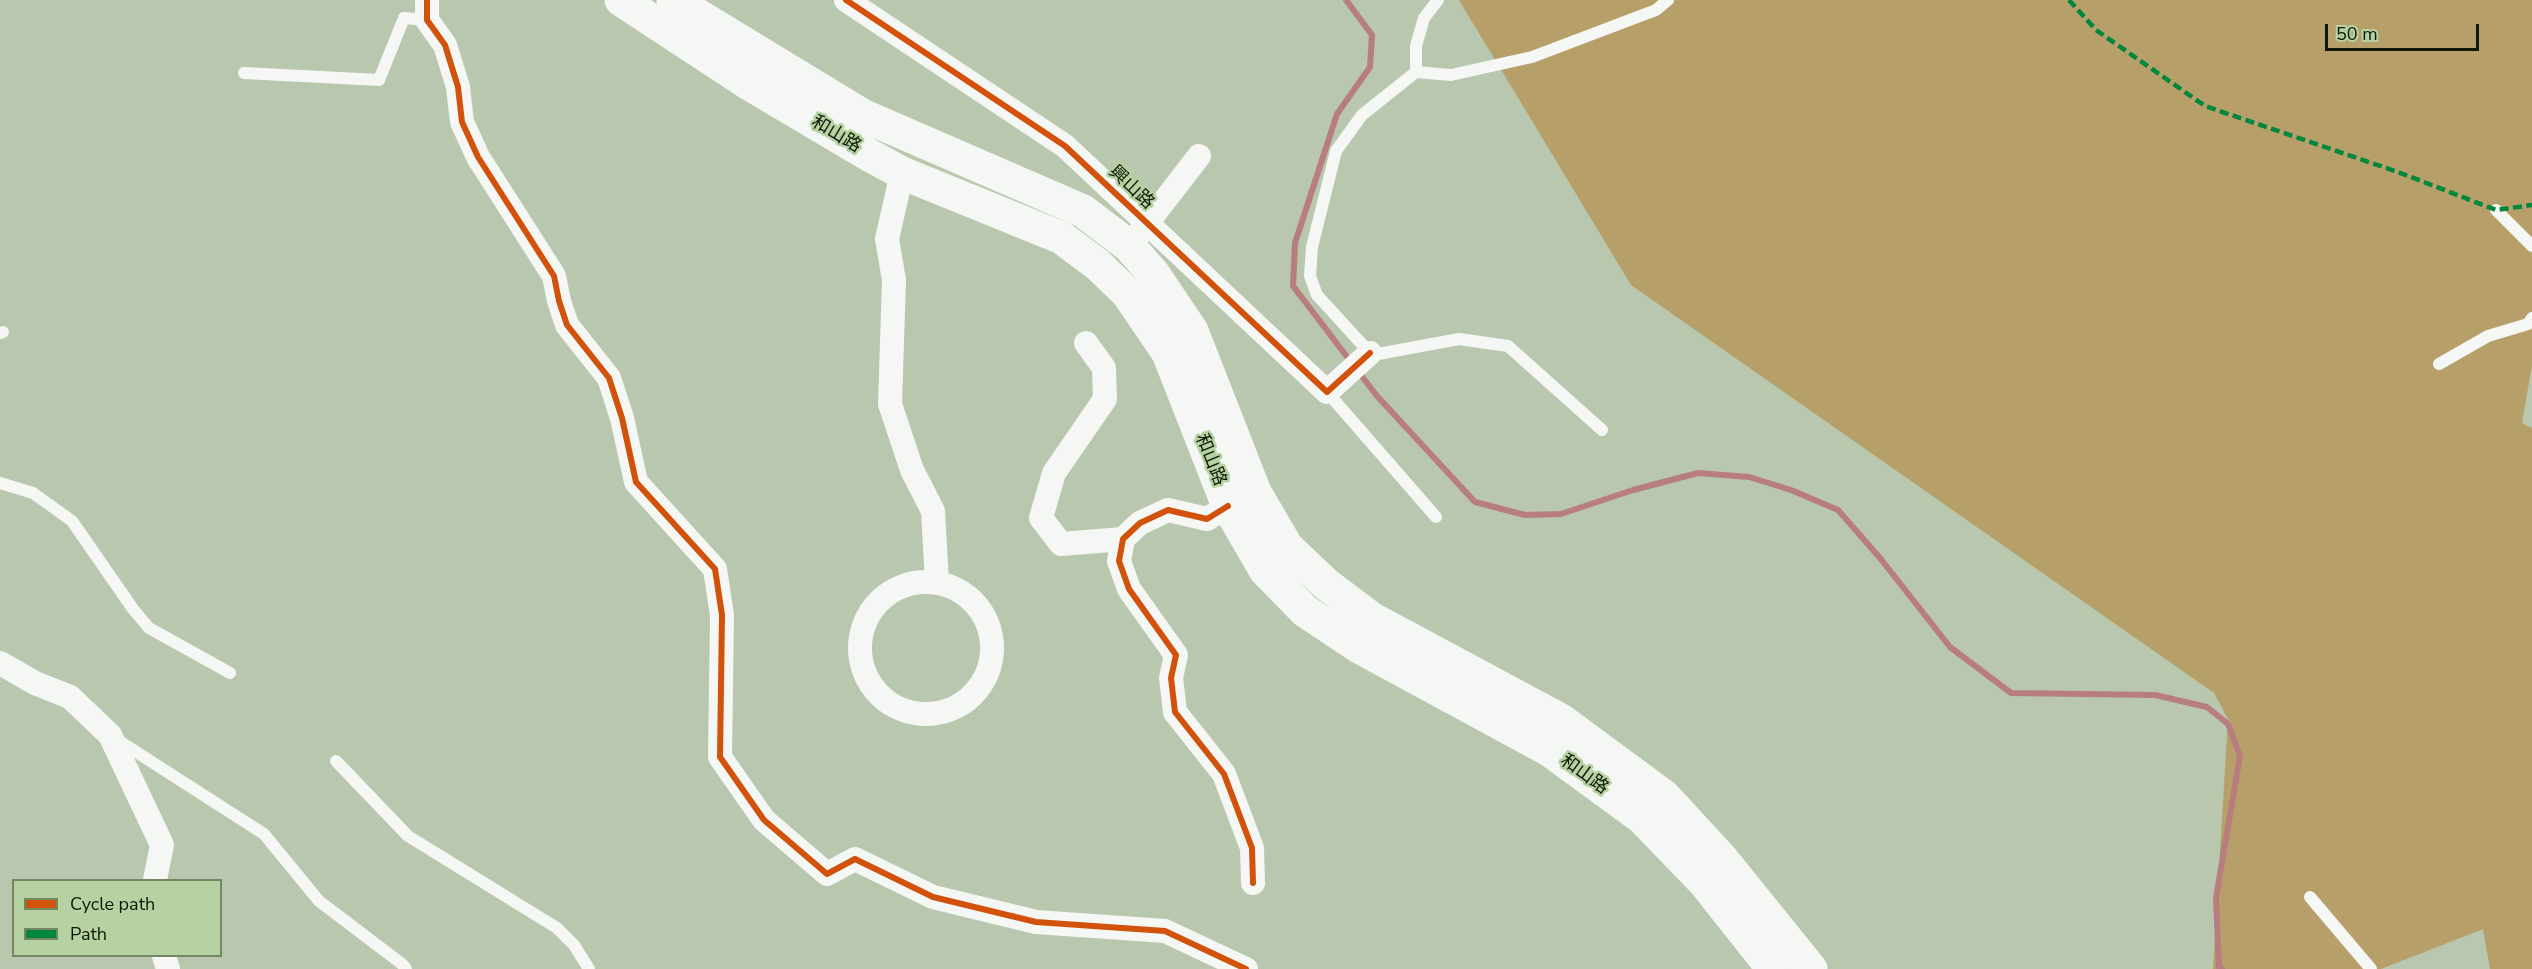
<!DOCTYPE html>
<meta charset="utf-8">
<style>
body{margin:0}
#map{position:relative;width:2532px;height:969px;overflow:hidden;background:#b8c7ad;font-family:"Nunito Sans",sans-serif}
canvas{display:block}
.legend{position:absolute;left:12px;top:879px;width:210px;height:78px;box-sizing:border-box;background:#b7d2a2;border:2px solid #738764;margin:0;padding:8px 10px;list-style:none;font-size:18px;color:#0d1706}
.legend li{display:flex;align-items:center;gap:12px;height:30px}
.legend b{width:30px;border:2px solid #738764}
.scale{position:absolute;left:2325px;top:24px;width:154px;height:27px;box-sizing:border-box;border:3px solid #0d1706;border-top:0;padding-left:8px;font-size:18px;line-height:21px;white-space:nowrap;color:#0d1706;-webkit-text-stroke:4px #b7d2a2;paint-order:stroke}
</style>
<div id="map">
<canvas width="2532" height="969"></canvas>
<ul class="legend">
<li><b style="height:8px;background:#d2520b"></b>Cycle path</li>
<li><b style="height:8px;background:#00873e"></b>Path</li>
</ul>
<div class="scale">50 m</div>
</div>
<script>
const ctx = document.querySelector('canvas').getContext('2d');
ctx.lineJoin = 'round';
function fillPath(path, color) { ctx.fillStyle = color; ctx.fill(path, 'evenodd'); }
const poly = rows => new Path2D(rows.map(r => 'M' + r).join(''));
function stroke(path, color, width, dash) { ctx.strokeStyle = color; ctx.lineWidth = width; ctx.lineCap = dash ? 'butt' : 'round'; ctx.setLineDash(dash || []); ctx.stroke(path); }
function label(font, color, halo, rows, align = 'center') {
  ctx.font = font + ' "Nunito Sans","Noto Sans TC",sans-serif'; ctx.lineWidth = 5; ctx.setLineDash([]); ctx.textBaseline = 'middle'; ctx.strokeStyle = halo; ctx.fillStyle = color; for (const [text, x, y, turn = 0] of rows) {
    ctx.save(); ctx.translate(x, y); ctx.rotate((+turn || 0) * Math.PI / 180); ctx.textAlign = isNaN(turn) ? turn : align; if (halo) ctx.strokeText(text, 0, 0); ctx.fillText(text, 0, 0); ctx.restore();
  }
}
const forest = poly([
 [1459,0,2532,0,2532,365,2522,423,2532,428,2532,969,2490,969,2483,929,2381,969,2213,969,2228,719,2214,693,1631,285]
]);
const stream = poly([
 [1346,0,1372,35,1370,67,1337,114,1295,243,1293,286,1351,362],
 [1357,370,1377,396,1475,502,1525,515,1561,514,1633,490,1698,473,1749,477,1791,490,1838,510,1880,558,1950,647,2011,693,2155,695,2207,707,2228,724,2240,756,2216,898,2219,967,2222,969]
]);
const lane = poly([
 [1416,72,1416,46,1424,18,1438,0],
 [244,73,379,80,404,18,427,20],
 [2496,210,2532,246],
 [0,333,3,332],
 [2439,364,2488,336,2528,324,2532,318],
 [1327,392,1436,517],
 [1602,430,1508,346,1459,339,1378,354,1370,353,1317,295,1310,276,1312,247,1336,151,1362,115,1416,72,1451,75,1532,57,1656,10,1668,0],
 [0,483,33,493,72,521,133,609,149,628,230,673],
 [116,739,264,834,319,901,402,964,406,969],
 [336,761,408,836,557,928,574,945,589,969],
 [2310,897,2371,969]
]);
const street = poly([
 [427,0,427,20,445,45,458,87,462,122,478,157,554,276,559,301,567,325,609,378,622,418,636,482,715,569,722,615,720,757,764,820,827,874,855,859,933,897,1036,922,1165,931,1246,969],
 [846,0,1065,146,1327,392,1370,353],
 [902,173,887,239,894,280,890,404,912,470,933,511,937,582],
 [1138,235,1199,156],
 [1086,343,1104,368,1105,399,1054,473,1041,518,1061,544,1123,539],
 [1228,506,1207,519,1168,510,1140,523,1123,539,1119,561,1129,589,1176,655,1171,678,1175,712,1224,774,1252,848,1253,883],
 '860 648a66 66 0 1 1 132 0a66 66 0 1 1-132 0Z',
 [0,663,35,683,70,697,110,735,162,845,155,880],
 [164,956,168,969]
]);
const secondary = poly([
 [621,0,746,82,869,155,902,173,1062,238,1098,265,1128,294,1168,353,1228,506,1265,570,1305,611,1359,647,1549,750,1642,818,1704,882,1773,969],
 [673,0,864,116,1083,211,1129,246,1153,273,1192,331,1255,492,1287,547,1326,584,1371,618,1561,720,1664,796,1723,860,1811,969]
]);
const quiet = poly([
 [2069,0,2096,30,2205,106,2398,172,2496,210,2532,205]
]);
const cycleway = poly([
 [427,0,427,20,445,45,458,87,462,122,478,157,554,276,559,301,567,325,609,378,622,418,636,482,715,569,722,615,720,757,764,820,827,874,855,859,933,897,1036,922,1165,931,1246,969],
 [846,0,1065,146,1327,392,1370,353],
 [1228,506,1207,519,1168,510,1140,523,1123,539,1119,561,1129,589,1176,655,1171,678,1175,712,1224,774,1252,848,1253,883]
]);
const streetNames = [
 ["和山路",836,135,31],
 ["興山路",1131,188,43],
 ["和山路",1210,460,68],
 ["和山路",1584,775,36]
];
fillPath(forest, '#b79f69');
stroke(stream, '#b77d7f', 6);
stroke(lane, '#f4f7f3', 12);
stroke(street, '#f4f7f3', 24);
stroke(secondary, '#f4f7f3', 33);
stroke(quiet, '#00873e', 4.5, [9, 4.5]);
stroke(cycleway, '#d2520b', 6);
label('18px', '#0d1706', '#b7d2a2', streetNames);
</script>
